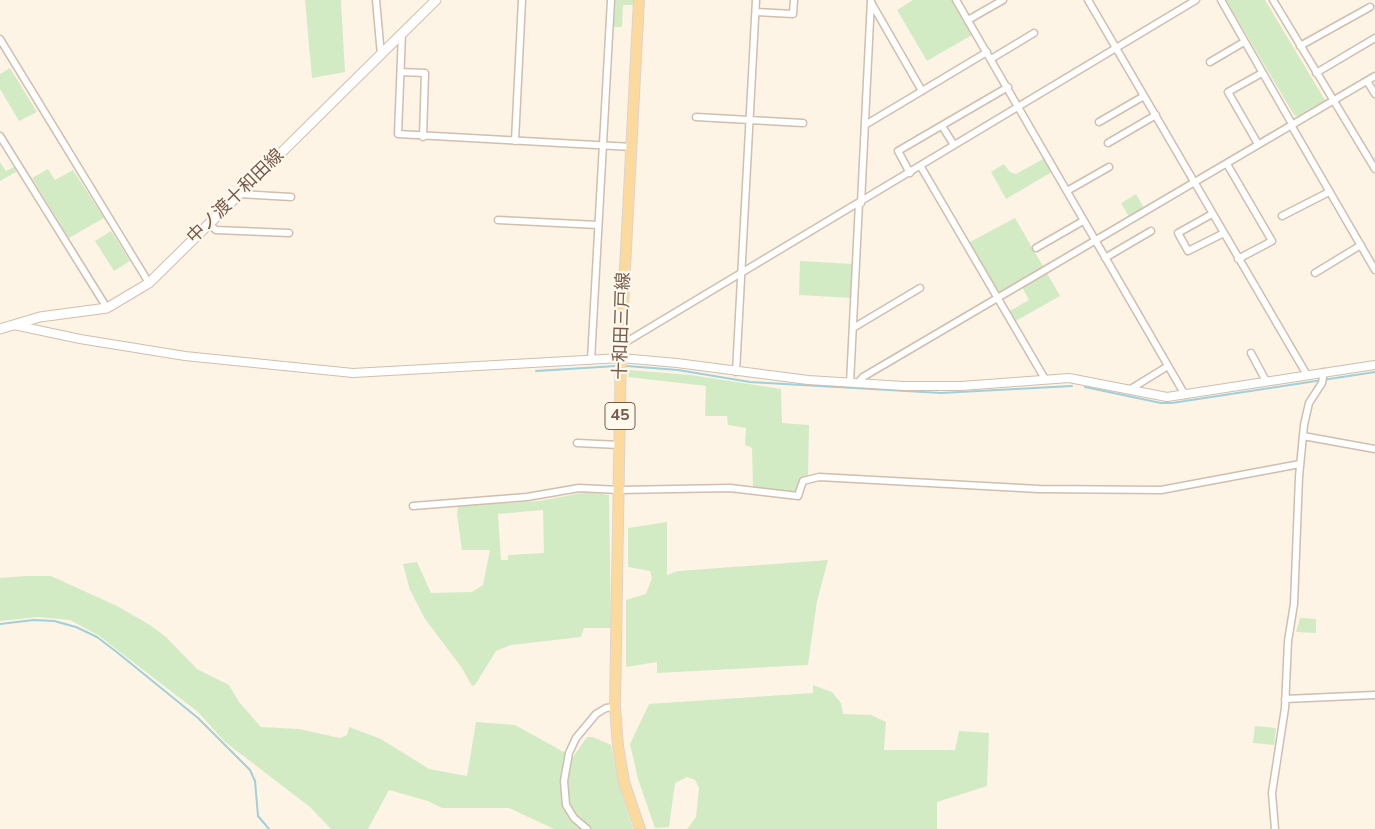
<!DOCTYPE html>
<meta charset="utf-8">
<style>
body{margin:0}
canvas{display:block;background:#fdf4e6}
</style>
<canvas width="1375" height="829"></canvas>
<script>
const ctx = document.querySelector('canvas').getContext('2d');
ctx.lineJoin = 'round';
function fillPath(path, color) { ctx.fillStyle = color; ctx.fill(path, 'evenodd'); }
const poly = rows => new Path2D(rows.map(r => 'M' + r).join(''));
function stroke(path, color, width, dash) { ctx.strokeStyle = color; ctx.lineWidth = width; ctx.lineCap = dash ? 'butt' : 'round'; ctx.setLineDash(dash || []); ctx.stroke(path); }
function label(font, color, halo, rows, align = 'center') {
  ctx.font = font + ' "Nunito Sans","Noto Sans JP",sans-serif'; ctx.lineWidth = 4.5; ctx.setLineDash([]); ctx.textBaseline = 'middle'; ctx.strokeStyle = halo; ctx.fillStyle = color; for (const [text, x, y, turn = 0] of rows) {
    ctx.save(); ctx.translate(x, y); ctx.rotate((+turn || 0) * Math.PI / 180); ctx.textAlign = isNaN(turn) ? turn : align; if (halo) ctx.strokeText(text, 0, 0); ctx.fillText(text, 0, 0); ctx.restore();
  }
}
const green = poly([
 [305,0,341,0,345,72,312,78],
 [614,0,635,0,635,5,623,5,622,27,613,27],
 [913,0,952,0,972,35,927,61,897,10],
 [1226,0,1265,0,1325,100,1298,116,1294,115],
 [10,68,37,112,19,121,0,89,0,74],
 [1043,159,1052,172,1006,199,991,172,1004,164,1010,172,1016,174],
 [0,162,6,171,15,166,18,171,0,181],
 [48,169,55,180,73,170,104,218,69,238,32,178],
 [1136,194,1144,208,1129,217,1121,203],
 [1015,218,1044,268,999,294,968,243],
 [111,231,130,261,114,271,95,241],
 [800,261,854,264,852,298,799,295],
 [1047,273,1060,296,1014,322,1008,312,1029,300,1022,287],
 [628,370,691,375,781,389,782,423,809,425,808,475,798,481,797,493,753,489,752,448,745,445,746,428,728,425,727,416,705,416,706,386,628,377],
 [586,492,609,495,611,628,584,628,581,637,511,645,496,651,475,685,472,686,462,668,425,619,410,590,403,564,417,562,431,593,472,592,483,585,490,550,462,550,457,515,458,506,539,501],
 [543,510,544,553,508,555,508,560,501,560,498,514],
 [667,522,667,575,678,571,828,560,817,601,808,665,657,673,657,662,626,667,626,600,646,594,652,578,650,571,628,567,628,528],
 [26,576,51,576,117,606,150,625,166,637,197,669,229,685,239,702,261,727,299,729,340,738,347,735,349,727,381,739,429,769,467,776,476,722,515,725,573,757,587,737,593,737,611,745,620,788,633,829,554,829,509,808,442,808,428,801,389,790,368,829,331,829,310,807,225,742,198,712,98,635,70,620,38,617,0,621,0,578],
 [1300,618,1316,619,1316,633,1296,632],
 [813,685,832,692,841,703,843,714,871,715,886,722,884,750,955,750,959,731,989,733,987,786,937,802,937,829,687,829,696,817,699,788,695,780,687,777,675,783,669,827,655,828,638,779,630,744,649,704,813,693],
 [1255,726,1276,728,1274,745,1253,743]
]);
const stream = poly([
 [627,366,678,370,750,382,941,393,1072,386],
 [536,371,616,366],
 [1085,387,1161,403,1172,403,1375,372],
 [0,624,34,620,54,621,76,627,97,637,118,653,198,718,250,770,255,781,258,816,269,829]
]);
const minor = poly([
 [376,0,381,55],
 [956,0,1185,395],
 [1088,0,1307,375],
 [1221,0,1292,124],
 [1273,0,1375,169],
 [872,4,922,91],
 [756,12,793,14,794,0],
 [968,20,1003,0],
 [402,33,398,134,632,147],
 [0,39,149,283],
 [1300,46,1370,7],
 [991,59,1034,33],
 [1210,62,1244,42],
 [401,72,425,73,423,137],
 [1316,73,1375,38],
 [1367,81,1375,94],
 [696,117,803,123],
 [1099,122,1144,96],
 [865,125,987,52],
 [1291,125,1375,270],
 [942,126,954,145],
 [0,136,107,308],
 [515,141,522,0],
 [1108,143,1156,115],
 [1258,144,1228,92,1262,73],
 [1227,164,1272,241,1238,259],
 [921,167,1045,379],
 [910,173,898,151,1008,87],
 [1067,191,1109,167],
 [239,194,291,197],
 [861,203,871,0],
 [1212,214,1178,233,1188,251,1224,233],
 [1282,216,1329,192],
 [498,220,598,225],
 [209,224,216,230,289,233],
 [1036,248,1083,221],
 [1105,258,1151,231],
 [1315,273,1361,245],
 [853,328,920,288],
 [621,345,1196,0],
 [1251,353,1266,381],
 [591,360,611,0],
 [736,372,756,0],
 [850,383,859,203],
 [857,384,863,377,1375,76],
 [1129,390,1168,366],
 [1303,436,1375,449],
 [577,443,620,445],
 [413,506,527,497,579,488,619,490,730,488,798,496,803,481,819,477,1039,489,1161,490,1300,464],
 [1285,699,1375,695],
 [587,829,574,818,566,805,564,781,569,753,576,738,596,714,606,708,615,707],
 [1275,829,1272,793,1285,708,1288,641,1294,604,1299,477,1304,425,1309,403,1322,383,1324,372]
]);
const tertiary = poly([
 [14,325,80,339,185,356,353,373,621,358,677,363,808,380,904,386,961,386,1069,378,1167,397,1375,365]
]);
const secondary = poly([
 [0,329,40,317,107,308,149,283,436,0]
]);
const primary = poly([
 [639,0,621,345,615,707,618,746,624,782,640,829]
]);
const shields = [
 [620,416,30]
];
const shieldNames = [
 ["45",620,416]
];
const streetNames = [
 ["中ノ渡十和田線",236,197,-44],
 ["十和田三戸線",623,326,-88]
];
fillPath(green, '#d3ebc4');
stroke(stream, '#a0d0d9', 2);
stroke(minor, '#d1beae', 9);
stroke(tertiary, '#d1beae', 10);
stroke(secondary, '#d4beac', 11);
stroke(primary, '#dcd4d0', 12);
stroke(minor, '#fff', 6);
stroke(tertiary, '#fff', 8);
stroke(secondary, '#fff', 9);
stroke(primary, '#fcda9e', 10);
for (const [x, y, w] of shields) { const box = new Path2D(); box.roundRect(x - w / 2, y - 13.5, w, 27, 4); ctx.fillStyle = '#fff8ed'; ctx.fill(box); stroke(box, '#775a4a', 1); }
label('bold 16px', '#775a4a', null, shieldNames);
label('18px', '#775a4a', '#fff8ed', streetNames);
</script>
